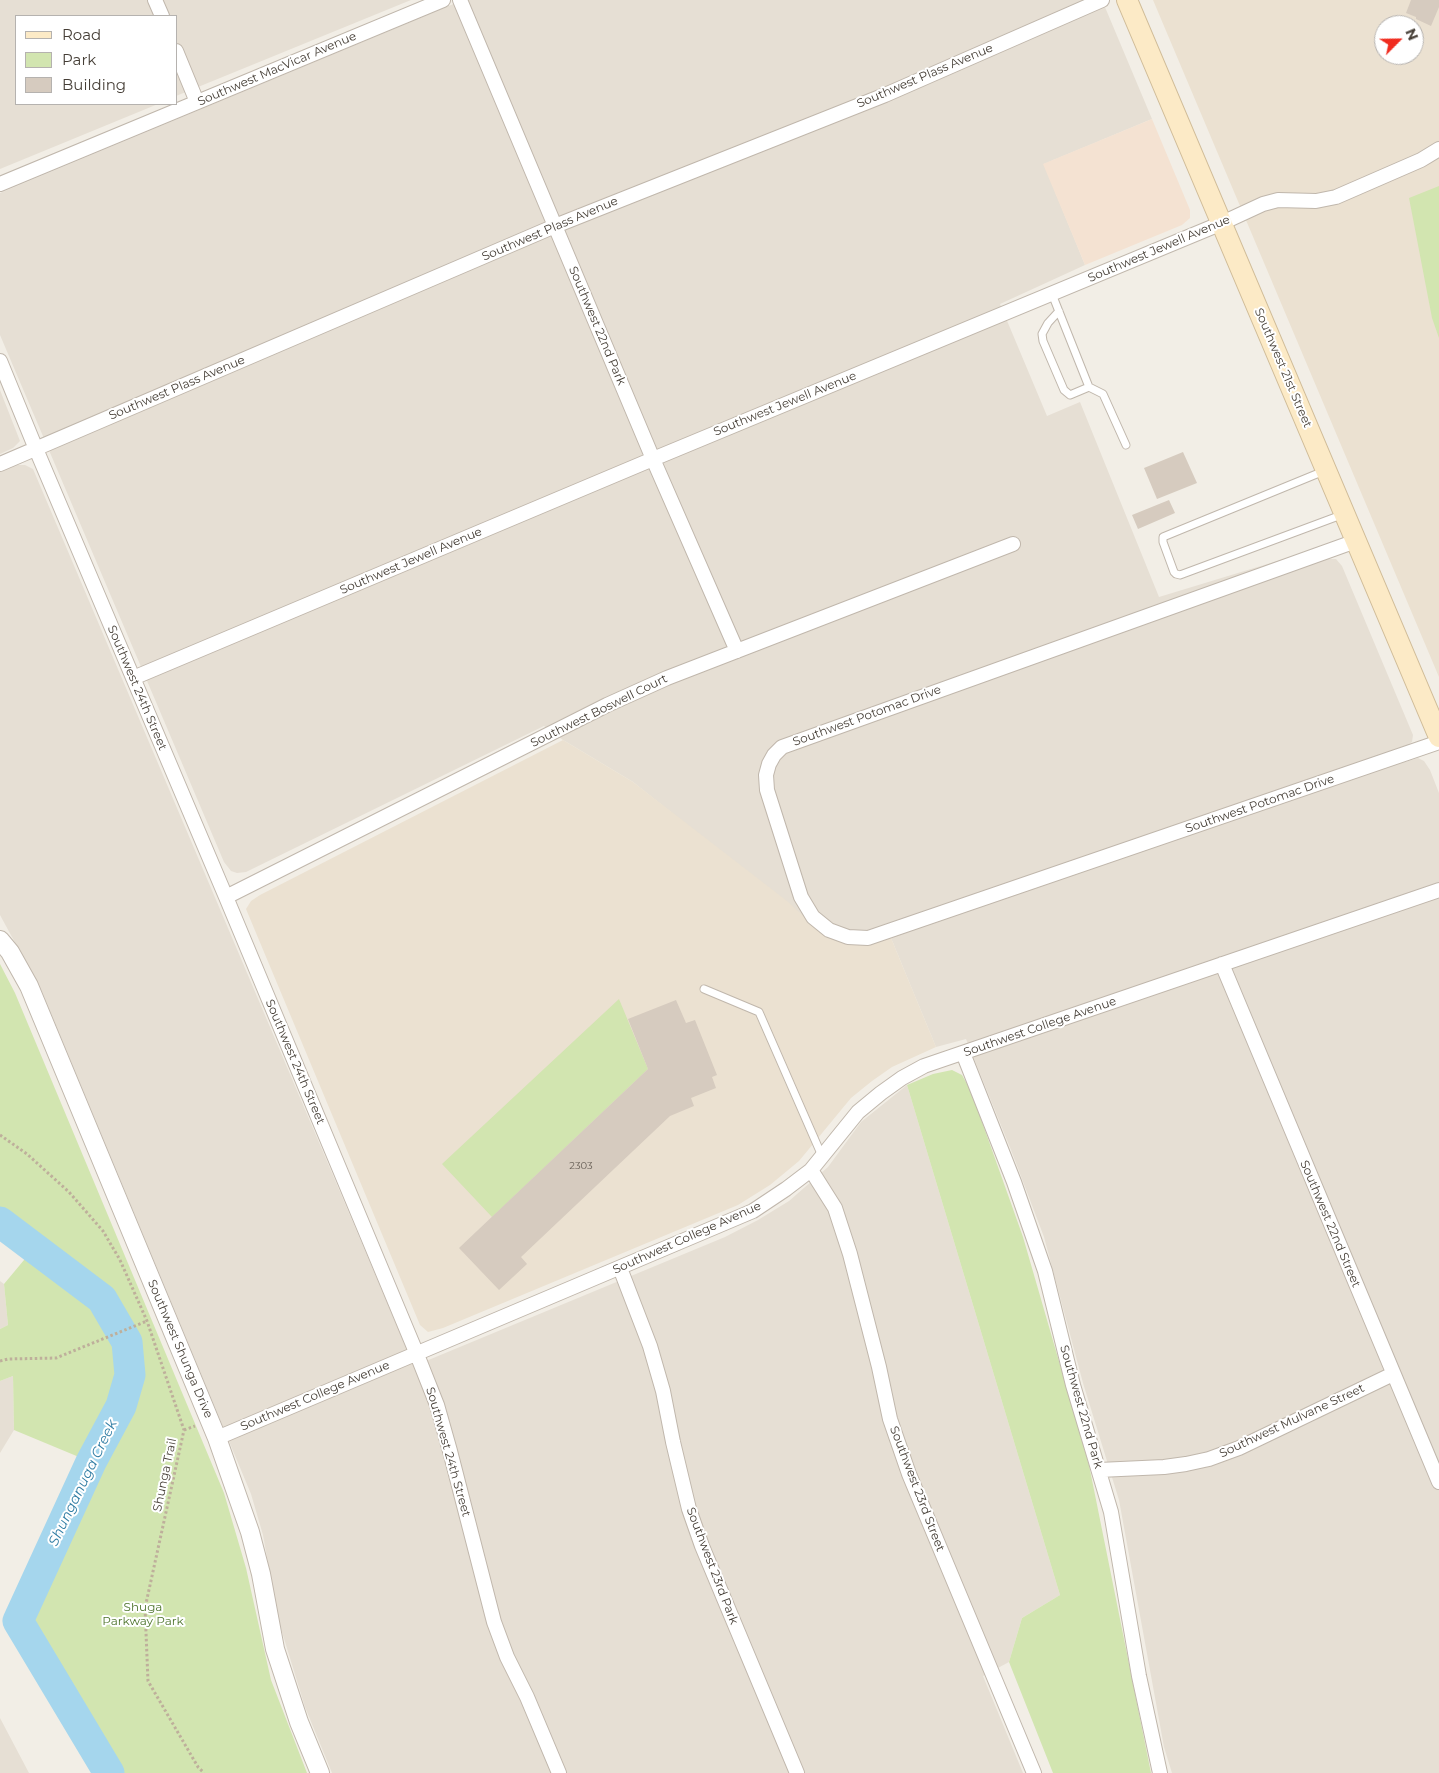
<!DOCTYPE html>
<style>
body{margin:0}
#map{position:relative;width:1439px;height:1773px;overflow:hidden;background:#f2eee6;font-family:Montserrat,sans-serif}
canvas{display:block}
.legend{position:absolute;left:15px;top:15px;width:162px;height:90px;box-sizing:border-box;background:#fff;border:1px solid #b5b2af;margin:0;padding:6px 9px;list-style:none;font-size:15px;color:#453e36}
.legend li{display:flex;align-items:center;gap:10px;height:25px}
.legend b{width:25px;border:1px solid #b5b2af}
.north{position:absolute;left:1374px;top:15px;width:50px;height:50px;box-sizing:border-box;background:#fff;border:1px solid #b5b2af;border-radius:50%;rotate:67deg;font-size:14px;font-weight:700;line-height:20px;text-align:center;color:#453e36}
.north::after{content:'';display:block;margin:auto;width:18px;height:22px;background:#f02c1f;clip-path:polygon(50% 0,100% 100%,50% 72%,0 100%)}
</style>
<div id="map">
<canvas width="1439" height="1773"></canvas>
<ul class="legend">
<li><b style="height:6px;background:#fceac6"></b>Road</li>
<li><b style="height:14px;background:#d2e5b0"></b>Park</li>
<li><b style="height:14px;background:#d6cbbf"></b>Building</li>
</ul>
<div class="north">N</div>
</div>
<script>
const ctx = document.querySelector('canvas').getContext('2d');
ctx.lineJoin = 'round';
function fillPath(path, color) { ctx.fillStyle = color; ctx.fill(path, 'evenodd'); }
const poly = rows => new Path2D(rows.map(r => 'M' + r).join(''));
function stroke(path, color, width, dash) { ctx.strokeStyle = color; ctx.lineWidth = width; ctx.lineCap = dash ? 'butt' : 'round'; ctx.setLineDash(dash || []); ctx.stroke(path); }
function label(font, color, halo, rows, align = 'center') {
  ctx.font = font + ' Montserrat,sans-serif'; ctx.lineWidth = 4; ctx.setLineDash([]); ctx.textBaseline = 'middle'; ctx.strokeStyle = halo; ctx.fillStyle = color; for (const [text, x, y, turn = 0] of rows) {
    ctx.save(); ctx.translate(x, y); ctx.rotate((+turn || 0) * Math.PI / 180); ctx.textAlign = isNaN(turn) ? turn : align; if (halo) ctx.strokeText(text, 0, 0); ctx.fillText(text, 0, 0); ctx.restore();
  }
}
const residential = poly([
 [0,0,411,0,176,96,176,16,16,16,16,104,158,104,0,169],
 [463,0,1102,0,1152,119,1044,164,1085,265,1000,304,1047,416,1080,402,1159,597,1320,548,1327,559,1336,559,1342,566,1413,735,1412,742,1405,747,1405,762,1418,758,1424,761,1430,770,1439,793,1439,1773,1172,1773,1164,1747,1119,1500,1083,1383,1044,1237,1011,1150,966,1039,936,1047,891,938,867,945,823,934,633,782,563,740,544,726,246,872,237,873,231,871,224,862,0,335,0,193],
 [0,390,20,441,13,448,0,454],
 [15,465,25,465,33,469,414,1366,725,1237,758,1220,789,1201,828,1167,861,1122,907,1085,1060,1595,1022,1618,1009,1662,983,1676,1023,1773,332,1773,305,1707,278,1619,263,1535,251,1494,42,992,0,915,0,472],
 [0,1281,4,1284,8,1325,0,1329],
 [13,1376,14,1430,0,1453,0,1381],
 [0,1718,29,1773,0,1773]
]);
const commercial = poly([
 [1152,119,1190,210,1190,218,1182,225,1085,265,1043,164]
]);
const education = poly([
 [1153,0,1439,0,1439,677],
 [1384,25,1414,25,1414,55,1384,55],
 [563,740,633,782,787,901,823,934,867,945,891,938,936,1047,892,1067,872,1081,851,1098,799,1161,770,1185,738,1205,443,1328,428,1332,420,1325,246,909,251,901,260,895]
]);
const green = poly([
 [1439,186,1439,338,1432,318,1409,198],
 [0,964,15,993,224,1493,246,1568,271,1680,307,1773,109,1773,18,1621,91,1462,14,1430,13,1376,0,1381,0,1329,8,1325,4,1284,34,1248,0,1222],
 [619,999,648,1069,492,1217,442,1164],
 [952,1070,962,1075,971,1091,1023,1237,1089,1465,1151,1773,1053,1773,1009,1662,1022,1618,1060,1595,907,1085,933,1074]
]);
const river = poly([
 [0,1222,102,1299,127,1342,130,1375,121,1406,91,1462,18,1621,109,1773]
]);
const building = poly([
 [1411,0,1439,0,1439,7,1431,26,1416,19,1416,17,1406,13],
 [1183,452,1197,483,1157,499,1144,468],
 [1169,500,1175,513,1138,529,1132,515],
 [676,1000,686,1023,695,1020,717,1075,712,1077,716,1088,691,1098,694,1106,670,1116,521,1257,527,1264,499,1290,459,1248,648,1069,628,1019]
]);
const path = poly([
 [0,1135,27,1154,69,1192,103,1231,120,1260,147,1321,184,1430,145,1608,148,1681,198,1767,204,1773],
 [0,1361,8,1359,56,1358,147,1321],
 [184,1430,195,1426]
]);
const service = poly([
 [1052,294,1089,387],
 [1059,311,1048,323,1042,334,1043,341,1064,390,1070,395,1089,387,1103,394,1126,445],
 [1324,471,1163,537,1163,542,1174,572,1176,574,1180,575,1344,514],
 [704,989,759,1012,822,1156]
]);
const minor = poly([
 [155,0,162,16],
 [460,0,653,459,737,651],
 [176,51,197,102],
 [0,184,443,0],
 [0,361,36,449,226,897,416,1352,437,1405,450,1451,494,1622,507,1657,527,1697,559,1773],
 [0,464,555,226,885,95,1102,0],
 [1356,541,782,747,774,755,769,764,766,775,767,790,801,897,813,917,829,930,848,937,868,938,1439,742],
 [133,678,653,459,1222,223,1263,204,1278,200,1316,201,1336,197,1421,160,1439,149],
 [226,897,607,705,667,678,1013,544],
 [1222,964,1439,1482],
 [963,1053,1014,1182,1045,1271,1073,1385,1111,1512,1139,1676,1160,1773],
 [811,1170,835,1208,850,1254,879,1367,890,1419,909,1474,1034,1773],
 [620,1268,650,1346,663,1391,673,1442,689,1509,702,1546,797,1773],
 [217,1438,753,1211,786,1189,811,1170,858,1112,881,1093,902,1078,924,1066,1439,890],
 [1099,1470,1164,1467,1186,1464,1209,1459,1239,1448,1393,1374]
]);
const tertiary = poly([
 [0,940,10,952,29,986,217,1438,250,1532,261,1574,275,1649,299,1722,320,1773]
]);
const secondary = poly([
 [1127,0,1439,737]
]);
const numberNames = [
 ["2303",581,1166]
];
const streetNames = [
 ["Southwest MacVicar Avenue",277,69,-23],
 ["Southwest Plass Avenue",925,76,-23],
 ["Southwest Plass Avenue",550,229,-23],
 ["Southwest Jewell Avenue",1159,249,-23],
 ["Southwest 22nd Park",597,326,67],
 ["Southwest 21st Street",1283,368,67],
 ["Southwest Plass Avenue",177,388,-23],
 ["Southwest Jewell Avenue",785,404,-22],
 ["Southwest Jewell Avenue",411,561,-23],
 ["Southwest 24th Street",137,688,67],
 ["Southwest Boswell Court",599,711,-26],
 ["Southwest Potomac Drive",867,716,-20],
 ["Southwest Potomac Drive",1260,804,-19],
 ["Southwest College Avenue",1040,1027,-19],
 ["Southwest 24th Street",295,1062,67],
 ["Southwest 22nd Street",1330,1224,67],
 ["Southwest College Avenue",687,1238,-24],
 ["Southwest Shunga Drive",180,1349,67],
 ["Southwest College Avenue",315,1396,-23],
 ["Southwest 22nd Park",1081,1407,74],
 ["Southwest Mulvane Street",1292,1421,-25],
 ["Southwest 24th Street",448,1452,74],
 ["Shunga Trail",165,1475,-78],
 ["Southwest 23rd Street",917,1489,69],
 ["Southwest 23rd Park",712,1566,69]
];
const parkNames = [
 ["Shuga",143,1607],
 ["Parkway Park",143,1621]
];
const waterNames = [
 ["Shunganuga Creek",83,1483,-64]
];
fillPath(residential, '#e6dfd4');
fillPath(commercial, '#f4e2d2');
fillPath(education, '#ebe1d1');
fillPath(green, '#d2e5b0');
stroke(river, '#a5d6ed', 31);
fillPath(building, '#d6cbbf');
stroke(service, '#c0b7ac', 9);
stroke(minor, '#c0b7ac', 16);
stroke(tertiary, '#c0b7ac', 20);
stroke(secondary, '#d0bc98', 22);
stroke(path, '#beaf9b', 3, [2.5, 2.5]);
stroke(service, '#fff', 7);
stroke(minor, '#fff', 14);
stroke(tertiary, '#fff', 18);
stroke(secondary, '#fceac6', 20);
label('10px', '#696158', null, numberNames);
label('12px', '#453e36', '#fff', streetNames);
label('12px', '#4d742c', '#fff', parkNames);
label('italic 14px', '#327ea4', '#fff', waterNames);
</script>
